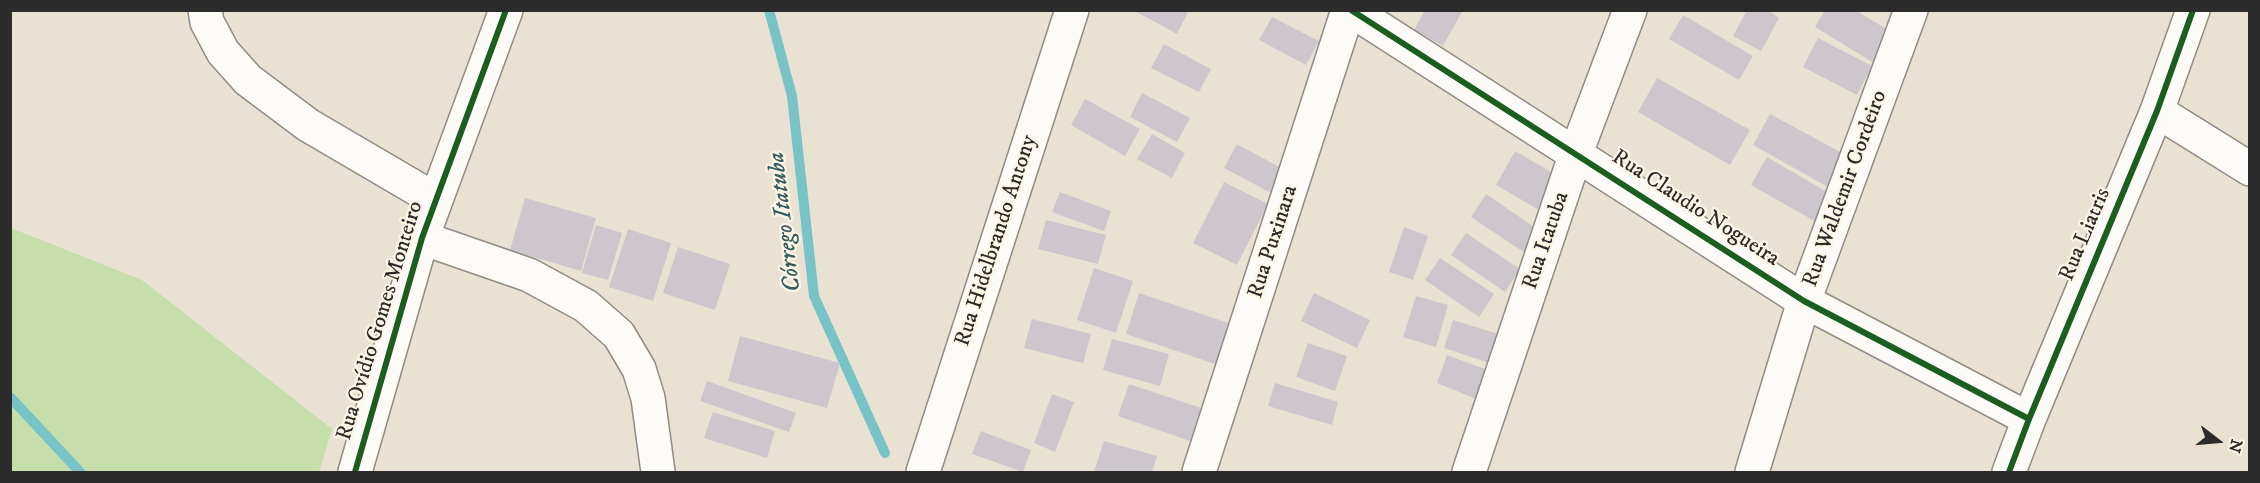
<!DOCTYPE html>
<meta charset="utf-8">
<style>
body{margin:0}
#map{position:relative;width:2260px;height:483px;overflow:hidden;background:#e9e2d3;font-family:"IM FELL DW Pica",serif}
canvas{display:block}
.frame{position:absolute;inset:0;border:12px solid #2b2b2b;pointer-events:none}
.north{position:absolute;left:2188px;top:411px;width:60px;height:60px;-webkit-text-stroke:4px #fcf5e5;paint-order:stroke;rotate:106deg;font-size:16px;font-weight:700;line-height:24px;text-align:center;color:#2b2b2b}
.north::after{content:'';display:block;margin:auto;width:21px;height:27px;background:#2b2b2b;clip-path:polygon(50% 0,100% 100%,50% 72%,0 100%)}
</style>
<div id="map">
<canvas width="2260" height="483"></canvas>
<div class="frame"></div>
<div class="north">N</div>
</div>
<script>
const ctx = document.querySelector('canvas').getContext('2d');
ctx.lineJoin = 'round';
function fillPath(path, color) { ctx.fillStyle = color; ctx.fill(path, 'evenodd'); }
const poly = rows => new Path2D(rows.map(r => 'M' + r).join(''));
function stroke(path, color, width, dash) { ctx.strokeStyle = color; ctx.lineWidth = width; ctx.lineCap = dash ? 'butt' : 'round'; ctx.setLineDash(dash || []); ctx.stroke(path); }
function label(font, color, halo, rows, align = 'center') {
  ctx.font = font + ' "IM FELL DW Pica",serif'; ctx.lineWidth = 4.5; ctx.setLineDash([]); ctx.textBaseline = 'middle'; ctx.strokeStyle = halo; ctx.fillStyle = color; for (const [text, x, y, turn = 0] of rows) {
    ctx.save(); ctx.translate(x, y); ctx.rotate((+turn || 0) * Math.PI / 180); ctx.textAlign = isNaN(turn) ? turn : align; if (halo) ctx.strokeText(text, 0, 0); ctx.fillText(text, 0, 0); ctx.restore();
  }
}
const green = poly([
 [11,228,142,280,332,429,319,472,11,472]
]);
const stream = poly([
 [769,10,792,96,814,296,885,453],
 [10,397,80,472]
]);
const building = poly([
 [1133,10,1189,10,1177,34],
 [1425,10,1463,10,1443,46,1414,30],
 [1747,10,1767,10,1779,18,1761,51,1733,36],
 [1825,10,1855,10,1893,33,1874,63,1815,27],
 [1683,15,1753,56,1739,80,1669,39],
 [1272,17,1319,41,1306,65,1259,40],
 [1818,38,1872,66,1857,95,1803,67],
 [1164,44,1211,69,1199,92,1151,68],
 [1657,78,1750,130,1730,165,1638,112],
 [1142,93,1190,118,1177,142,1130,117],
 [1085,99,1140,129,1125,156,1071,125],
 [1770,114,1846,155,1828,187,1753,145],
 [1152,134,1185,153,1172,178,1137,159],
 [1237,144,1283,169,1271,193,1224,168],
 [1515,151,1566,181,1546,214,1496,185],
 [1767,157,1834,196,1818,223,1751,185],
 [1224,182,1268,204,1237,265,1193,243],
 [1060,192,1111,211,1104,231,1052,212],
 [1486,194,1540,231,1525,253,1471,217],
 [525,198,596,218,581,271,510,250],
 [1046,220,1106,235,1098,264,1038,249],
 [596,225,622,233,608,280,582,273],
 [1404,227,1428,236,1413,280,1389,272],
 [628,229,671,243,653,301,609,287],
 [1466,233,1520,269,1505,292,1451,255],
 [678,247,730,264,715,310,663,293],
 [1440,258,1494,294,1479,317,1425,280],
 [1094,268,1133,281,1116,333,1077,320],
 [1139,293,1231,324,1218,365,1126,334],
 [1314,293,1370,320,1357,348,1301,321],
 [1416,296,1448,305,1436,347,1403,337],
 [1032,319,1091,334,1083,363,1024,348],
 [1453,320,1505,336,1495,365,1444,348],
 [740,336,840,363,827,408,728,381],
 [1112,339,1169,354,1160,386,1103,370],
 [1308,343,1347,356,1335,391,1296,377],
 [1447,355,1493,372,1481,401,1437,383],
 [707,381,796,413,789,432,700,401],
 [1275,383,1338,402,1332,425,1268,406],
 [1129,384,1201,408,1190,441,1118,416],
 [1052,394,1074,402,1055,452,1034,443],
 [713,412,775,431,767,458,704,438],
 [981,431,1031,450,1023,472,972,454],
 [1104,441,1157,456,1152,472,1094,472]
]);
const minor = poly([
 [205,10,207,22,223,52,248,80,308,125,436,200],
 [1351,10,1804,301,2029,419],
 [2157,111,2250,169],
 [422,238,529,275,586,306,619,335,639,369,648,398,658,472],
 [355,472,422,238,506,10],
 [923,472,1072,10],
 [1199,472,1348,10],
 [1469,472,1576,153,1630,10],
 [1752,472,1804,301,1911,10],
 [2009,472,2029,419,2157,111,2193,10]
]);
const cycleway = poly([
 [1351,10,1804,301,2029,419],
 [355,472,422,238,506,10],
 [2009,472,2029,419,2157,111,2193,10]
]);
const streetNames = [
 ["Rua Waldemir Cordeiro",1846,189,-70],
 ["Rua Claudio Nogueira",1695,209,33],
 ["Rua Liatris",2086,235,-67],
 ["Rua Hidelbrando Antony",997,241,-72],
 ["Rua Itatuba",1547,241,-71],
 ["Rua Puxinara",1274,242,-72],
 ["Rua Ovídio Gomes Monteiro",381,321,-73]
];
const waterNames = [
 ["Córrego Itatuba",786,222,-97]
];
fillPath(green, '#c5deab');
stroke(stream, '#78c3c6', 10);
fillPath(building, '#cdc6cc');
stroke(minor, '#908c85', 36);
stroke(minor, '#fcfbf8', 33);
stroke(cycleway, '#1b5e20', 6);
label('22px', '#2b2b2b', '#fcf5e5', streetNames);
label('italic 24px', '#355c60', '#fcf5e5', waterNames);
</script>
